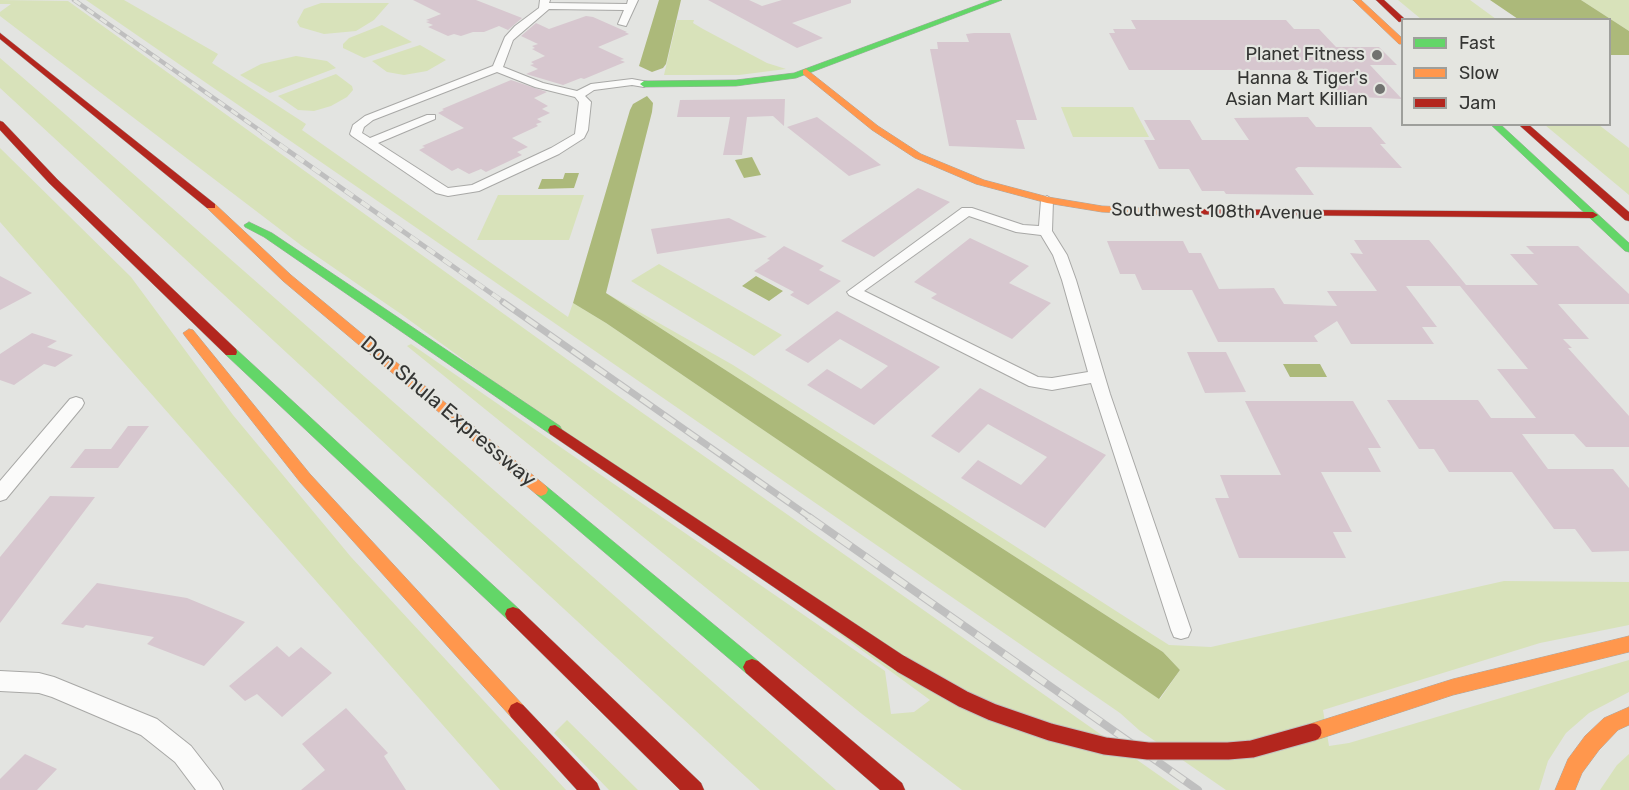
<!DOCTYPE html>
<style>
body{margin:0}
#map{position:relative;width:1629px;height:790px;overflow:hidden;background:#e3e4e1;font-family:Rubik,sans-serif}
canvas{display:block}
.legend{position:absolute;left:1401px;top:18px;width:210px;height:108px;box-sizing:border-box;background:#e4e5e0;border:2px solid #9e9f9b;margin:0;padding:8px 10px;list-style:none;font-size:18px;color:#343533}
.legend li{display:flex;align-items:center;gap:12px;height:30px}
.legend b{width:30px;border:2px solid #9e9f9b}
</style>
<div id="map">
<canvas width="1629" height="790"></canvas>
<ul class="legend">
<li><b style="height:8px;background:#63d668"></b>Fast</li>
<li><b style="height:8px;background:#ff974d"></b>Slow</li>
<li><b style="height:8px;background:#b3261e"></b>Jam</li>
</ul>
</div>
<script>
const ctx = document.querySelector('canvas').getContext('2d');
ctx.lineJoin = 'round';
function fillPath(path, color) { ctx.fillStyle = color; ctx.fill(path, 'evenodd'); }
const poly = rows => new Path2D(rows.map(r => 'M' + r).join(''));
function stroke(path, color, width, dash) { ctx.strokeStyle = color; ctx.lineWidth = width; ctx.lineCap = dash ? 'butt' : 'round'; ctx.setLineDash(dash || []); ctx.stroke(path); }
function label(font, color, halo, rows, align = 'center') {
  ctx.font = font + ' Rubik,sans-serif'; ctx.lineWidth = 4.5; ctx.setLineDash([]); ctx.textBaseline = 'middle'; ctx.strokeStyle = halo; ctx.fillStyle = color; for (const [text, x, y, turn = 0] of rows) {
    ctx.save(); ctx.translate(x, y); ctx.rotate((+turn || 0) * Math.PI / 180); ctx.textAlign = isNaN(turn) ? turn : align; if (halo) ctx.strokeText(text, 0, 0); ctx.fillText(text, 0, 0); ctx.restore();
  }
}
const green = poly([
 [0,0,68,1,607,388,1180,790,962,790,862,714,407,346,411,344,885,671,891,714,914,712,930,700,401,314,302,246,0,16,0,12,11,4,0,4],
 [86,0,124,0,218,54,212,63,306,124,302,130,568,317,573,303,606,323,1160,699,1180,670,1163,652,606,293,733,365,1169,645,1211,647,1504,581,1629,582,1629,625,1540,643,1323,710,1329,746,1349,743,1629,660,1629,692,1589,713,1566,733,1548,761,1539,790,1226,790,1139,730,1120,713],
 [1398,0,1470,0,1496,19,1421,19],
 [1581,0,1629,0,1629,31],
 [321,3,389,3,374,20,356,31,324,34,300,27,297,22,304,9],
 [677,20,694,20,693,23,703,29,767,63,786,69,739,75,664,75],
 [382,25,412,42,364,58,343,48,343,44,349,38],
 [420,45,446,60,427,71,404,75,387,72,372,61],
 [296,56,327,61,336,68,270,93,240,75,261,64],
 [0,58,58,108,836,790,760,790,0,88],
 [336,74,352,86,353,90,347,97,331,106,314,111,298,110,278,96],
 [1061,107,1133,107,1149,137,1073,137],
 [1545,125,1599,125,1629,148,1629,195],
 [0,148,131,277,233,415,351,557,566,790,500,790,0,222],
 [498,195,584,195,569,240,477,240],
 [659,264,782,335,754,356,631,281],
 [567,720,638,790,609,790,554,733],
 [1629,754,1629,790,1600,790,1617,765]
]);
const water = poly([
 [659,0,681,0,666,64,663,68,652,72,639,66],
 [1490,0,1581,0,1629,31,1629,55,1610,55,1610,20,1518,19],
 [647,96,653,103,652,112,606,293,1163,652,1180,670,1159,699,606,323,573,303,630,110,633,104],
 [752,157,761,175,744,178,735,160],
 [565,173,579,173,574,188,538,189,542,179,563,179],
 [756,276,783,291,769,301,742,286],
 [1283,364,1320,364,1327,377,1290,377]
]);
const building = poly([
 [413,0,476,0,522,18,508,30,499,26,484,32,473,32,461,36,454,34,448,36,428,27,433,25,426,22,430,21,426,20,441,14],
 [708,0,749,0,762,6,782,0,851,0,851,3,792,23,823,38,797,48],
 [586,16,593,17,627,32,625,32,629,34,598,47,624,59,620,60,625,62,584,79,581,78,563,85,526,74,538,69,530,65,534,64,531,62,545,56,532,49,535,48,532,46,538,44,521,36,536,23,549,29],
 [1131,20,1286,20,1294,29,1319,29,1336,47,1379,47,1397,65,1370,65,1402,99,1338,96,1314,70,1129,70,1109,33,1115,33,1113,29,1136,29],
 [974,33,1010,33,1037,120,1016,120,1025,149,949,146,930,49,938,49,937,42,969,42,966,34],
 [511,80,547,92,534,98,548,106,542,109,550,113,537,119,542,122,536,124,538,126,512,138,528,147,517,152,522,155,486,172,481,169,469,174,458,168,452,171,419,150,425,147,422,146,464,128,438,113,444,110,442,109],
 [785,99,784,126,773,116,747,117,742,155,723,155,730,117,677,117,680,100],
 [817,117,881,165,849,176,787,127],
 [1308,117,1316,127,1371,127,1386,144,1380,144,1402,168,1298,167,1295,169,1314,195,1226,194,1224,191,1202,191,1189,169,1159,169,1144,140,1155,140,1144,120,1190,120,1202,140,1249,140,1234,118],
 [918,188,950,202,874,257,841,241],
 [729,218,767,237,657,254,651,229],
 [970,238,1029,266,1009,283,1051,303,1012,339,931,298,937,294,914,282],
 [1354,240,1429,240,1466,285,1538,285,1510,254,1534,254,1526,246,1578,246,1629,294,1629,304,1558,304,1589,339,1563,339,1572,348,1568,348,1629,416,1629,447,1586,447,1574,434,1522,434,1548,469,1613,469,1629,488,1629,551,1592,552,1575,529,1554,529,1512,472,1449,472,1434,449,1419,449,1387,400,1478,400,1491,418,1536,418,1497,369,1528,369,1460,286,1406,286,1437,327,1422,327,1434,344,1351,344,1337,321,1314,336,1318,342,1218,342,1192,290,1142,290,1135,274,1120,274,1107,241,1183,241,1189,253,1201,253,1219,289,1274,288,1284,304,1337,306,1327,291,1377,291,1350,253,1363,254],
 [784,246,824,266,819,270,841,281,808,305,790,295,794,292,754,271,770,260,767,259],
 [0,276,32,293,0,310],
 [837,311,940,367,874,425,807,385,827,369,861,389,888,366,840,339,808,363,785,350],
 [32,333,57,341,47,347,73,355,55,367,44,364,14,385,0,380,0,354],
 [1187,352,1226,352,1246,392,1205,393],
 [980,388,1106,455,1045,528,961,478,978,460,1021,485,1047,457,988,424,959,453,931,436],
 [1245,401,1353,401,1381,448,1368,448,1381,472,1321,472,1352,532,1333,532,1346,558,1239,558,1215,498,1229,498,1220,475,1281,475],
 [128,426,149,426,118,468,70,468,85,449,111,449],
 [50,496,95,497,0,623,0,557],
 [97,583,187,598,245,622,204,666,147,644,154,637,86,625,83,628,61,624],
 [277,646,289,657,301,647,332,673,282,717,257,694,245,701,229,686],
 [346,708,388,753,384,756,406,790,301,790,325,770,302,744],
 [25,754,57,769,37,790,0,790,0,779]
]);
const street = poly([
 [540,0,550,0,549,3,627,4,628,0,638,0,626,26,618,24,624,10,549,9,513,40,503,67,543,83,577,91,591,84,632,79,648,82,649,84,644,87,632,85,594,90,585,96,591,102,588,130,584,138,559,154,479,191,448,196,436,193,352,136,350,134,353,125,365,116,493,66,505,37,515,26,539,8,540,0],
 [497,72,535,87,575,97,579,102,575,134,551,148,472,185,448,188,378,143,435,119,435,115,427,115,370,138,362,133,364,127,373,120,497,72],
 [1047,196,1053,200,1052,231,1067,255,1076,280,1110,394,1191,630,1188,637,1181,639,1174,637,1171,630,1091,383,1052,390,1029,386,849,295,847,292,962,208,972,208,1023,225,1039,226,1041,200,1047,196],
 [969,216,1016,232,1041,235,1053,255,1062,280,1088,372,1052,378,1038,377,864,291,969,216],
 [76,397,82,399,84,403,82,407,6,499,0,501,0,481,70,399,76,397],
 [0,671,39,673,54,677,157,719,191,746,219,782,223,790,196,790,175,762,141,735,52,697,39,693,0,691,0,671]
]);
const fast = poly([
 [991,0,1002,0,796,78,736,86,644,87,640,84,644,81,736,80,794,73,991,0],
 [1490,124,1500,124,1629,243,1629,252,1625,251,1490,124],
 [249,222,272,233,560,426,562,430,560,434,550,434,264,237,245,227,244,225,249,222],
 [231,348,236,349,519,609,521,614,519,619,513,621,507,619,226,355,225,352,231,348],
 [541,484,546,486,758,661,761,667,758,673,752,675,746,673,536,494,534,490,536,486,541,484]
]);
const slow = poly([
 [1353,0,1361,0,1402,38,1402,44,1399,44,1353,0],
 [806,69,878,126,921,154,984,180,1048,197,1102,206,1165,209,1170,212,1165,215,1102,212,1047,203,976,184,915,158,872,130,803,74,803,70,806,69],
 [211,203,215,204,291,275,546,486,548,490,546,494,541,496,536,494,283,281,207,208,207,204,211,203],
 [189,329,193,330,310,474,523,705,526,711,523,717,517,720,511,717,300,482,185,336,183,333,189,329],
 [1629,636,1629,652,1453,695,1313,741,1306,738,1304,732,1306,726,1313,723,1453,679,1629,636],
 [1629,707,1629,725,1618,730,1599,750,1582,773,1575,790,1555,790,1568,759,1585,736,1604,718,1629,707]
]);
const jam = poly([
 [1376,0,1384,0,1406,20,1399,22,1376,0],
 [0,33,215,204,215,208,207,208,0,39,0,33],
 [0,121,3,122,57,179,236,349,237,352,236,355,226,355,49,183,0,130,0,121],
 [1518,124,1528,124,1629,212,1629,221,1625,220,1518,124],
 [1165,209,1593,212,1598,215,1593,218,1161,214,1160,212,1165,209],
 [555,425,907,658,910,664,907,670,901,672,895,670,550,434,548,430,550,426,555,425],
 [513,607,519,609,701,783,704,790,680,790,507,619,505,614,507,609,513,607],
 [752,659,758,661,902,783,905,790,880,790,746,673,743,667,746,661,752,659],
 [517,702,523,705,597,783,600,790,577,790,511,717,508,711,511,705,517,702]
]);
const railFar3 = poly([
 [74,0,265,134]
]);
const railFar2 = poly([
 [263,133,505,303]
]);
const railFar1 = poly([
 [503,302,811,518]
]);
const rail = poly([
 [809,517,1198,790]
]);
const jamBridge = poly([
 [901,664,963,699,992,712,1050,732,1105,746,1148,751,1228,751,1252,749,1313,732]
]);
const markers = [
 [1377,55,6,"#717270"],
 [1380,89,6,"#717270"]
];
const farPoinames = [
 ["Planet Fitness",1365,55],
 ["Hanna & Tiger's",1368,79],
 ["Asian Mart Killian",1368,100]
];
const farStreetnames = [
 ["Southwest 108th Avenue",1217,212,1]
];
const streetNames = [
 ["Don Shula Expressway",448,412,40]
];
fillPath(green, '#d8e2ba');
fillPath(water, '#acb97a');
fillPath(building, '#d7c7cf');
stroke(street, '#a8a8a6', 2);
stroke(fast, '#a8a8a6', 1);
stroke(slow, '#a8a8a6', 1);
stroke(jam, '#a8a8a6', 1);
fillPath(street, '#fbfbfa');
fillPath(fast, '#63d668');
fillPath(slow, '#ff974d');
fillPath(jam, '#b3261e');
stroke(railFar3, '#bfbfbf', 4.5);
stroke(railFar2, '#bfbfbf', 5);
stroke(railFar1, '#bfbfbf', 7);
stroke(rail, '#bfbfbf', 8);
stroke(railFar3, '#e4e5e0', 3, [8]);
stroke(railFar2, '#e4e5e0', 4, [10]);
stroke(railFar1, '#e4e5e0', 4.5, [14]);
stroke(rail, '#e4e5e0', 6, [17]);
stroke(jamBridge, '#c1c2c0', 19, []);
stroke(jamBridge, '#b3261e', 17);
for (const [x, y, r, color] of markers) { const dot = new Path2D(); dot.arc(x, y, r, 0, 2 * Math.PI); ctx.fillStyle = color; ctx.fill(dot); stroke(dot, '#e4e5e0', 2); }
label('18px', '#343533', '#e4e5e0', farPoinames, 'right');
label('18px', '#343533', '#e4e5e0', farStreetnames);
label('21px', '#343533', '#e4e5e0', streetNames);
</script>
